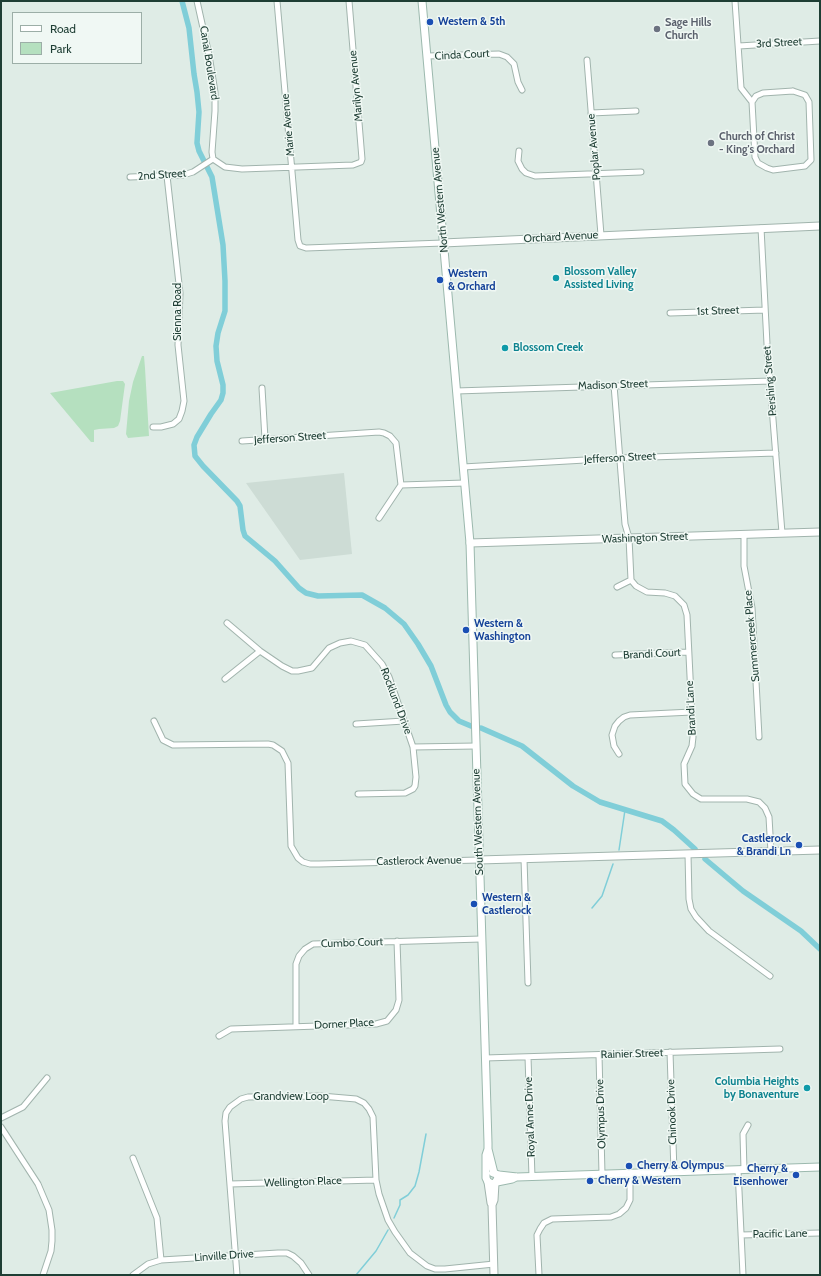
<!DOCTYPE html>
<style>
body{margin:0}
#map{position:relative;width:821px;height:1276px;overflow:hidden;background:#dfece6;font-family:Cabin,sans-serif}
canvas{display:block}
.frame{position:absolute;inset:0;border:2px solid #1e3e34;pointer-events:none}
.legend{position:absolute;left:12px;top:12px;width:130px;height:52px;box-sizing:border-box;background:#f0f8f4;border:1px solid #9caea7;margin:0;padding:5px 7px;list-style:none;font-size:12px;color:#1e3e34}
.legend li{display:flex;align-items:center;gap:8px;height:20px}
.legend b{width:20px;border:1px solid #9caea7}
</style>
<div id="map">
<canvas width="821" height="1276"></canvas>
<div class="frame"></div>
<ul class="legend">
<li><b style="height:5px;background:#fff"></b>Road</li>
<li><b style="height:11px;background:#b5e0bf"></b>Park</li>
</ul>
</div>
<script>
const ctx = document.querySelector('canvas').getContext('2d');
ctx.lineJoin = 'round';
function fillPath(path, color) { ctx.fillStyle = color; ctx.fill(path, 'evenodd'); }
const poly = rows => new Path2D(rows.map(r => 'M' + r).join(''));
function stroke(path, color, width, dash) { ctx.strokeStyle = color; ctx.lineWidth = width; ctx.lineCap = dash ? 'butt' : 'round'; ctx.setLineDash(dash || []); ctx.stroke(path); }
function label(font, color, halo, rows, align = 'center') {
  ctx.font = font + ' Cabin,sans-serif'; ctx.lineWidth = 3; ctx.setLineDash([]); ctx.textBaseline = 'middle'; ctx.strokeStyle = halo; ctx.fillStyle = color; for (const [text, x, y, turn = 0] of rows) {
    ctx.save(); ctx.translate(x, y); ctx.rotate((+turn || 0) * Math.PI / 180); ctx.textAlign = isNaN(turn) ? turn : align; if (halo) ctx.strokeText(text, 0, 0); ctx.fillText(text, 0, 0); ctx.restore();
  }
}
const built = poly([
 [344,473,352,554,300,560,246,483]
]);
const green = poly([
 [142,356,144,356,145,368,149,436,128,438,126,434,129,401,133,382],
 [117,381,123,381,125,384,120,421,118,426,114,428,99,429,94,430,94,442,91,442,50,393]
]);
const stream = poly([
 [619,850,625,810],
 [592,908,602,896,613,864],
 [394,1218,400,1205,400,1200,408,1195,415,1186,419,1172,426,1134],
 [356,1275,376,1251,388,1230]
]);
const canal = poly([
 [182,1,189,28,194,74,197,92,199,112,197,143,199,151,212,177,223,245,225,281,225,311,218,333,216,346,217,361,223,385,223,393,221,400,211,414,197,437,194,445,195,456,203,466,237,501,240,506,243,530,245,536,275,561,299,588,306,593,318,596,362,595,385,608,404,624,418,644,431,666,446,705,450,712,459,721,471,726],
 [481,728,522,746,573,786,600,802,662,821,674,830,695,849],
 [705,859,743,891,801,931,820,949]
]);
const minor = poly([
 [197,1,209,55,215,92,215,111,212,152,213,159,225,167,242,169,353,165,361,162,362,159,349,1],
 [277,1,298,240,300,246,306,248,443,243],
 [735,1,741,88,752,102],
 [739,46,820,41],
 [427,56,499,54,507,57,514,64,518,82,522,90],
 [587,60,601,235],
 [793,91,805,95,809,102,811,160,805,166,773,170,767,168,758,163,755,157,752,102,756,96,763,93,793,91],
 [591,113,636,111],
 [519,151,518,161,522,169,526,173,535,176,641,172],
 [130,177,183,175,193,172,213,159],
 [761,228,767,344,782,533],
 [670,313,765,310],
 [614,385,625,524,629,538,631,580,636,586,647,592,665,593,675,596,684,605,687,615,693,737,692,746,684,764,685,784,693,794,701,799,747,799,759,802,765,808,769,817,771,852],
 [262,388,265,439],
 [456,391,771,381],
 [153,427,161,427,173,424,179,419,182,411,184,401,178,345,180,293,167,176],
 [242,441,379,432,384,433,390,436,396,443,401,485],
 [463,467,620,458,776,453],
 [401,485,465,483],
 [379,518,401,485],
 [744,534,744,566,752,608,759,737],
 [617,587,631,580],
 [227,623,260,651,282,666,292,671,298,671,312,668,329,648,340,643,351,641,365,645,382,664,389,677,413,747,476,746],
 [615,655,688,652],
 [225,679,260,651],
 [154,721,163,740,173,745,268,744,273,745,282,751,288,763,291,846,298,858,303,862,310,864,319,864,479,860],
 [356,724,404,721],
 [619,754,614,746,612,735,615,726,619,721,624,717,630,715,692,712],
 [358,794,405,793,413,789,415,786,416,777,413,747],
 [688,854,689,899,691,909,696,917,709,931,770,976],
 [524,859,528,983],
 [296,1026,296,964,299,956,305,949,313,944,481,939],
 [219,1036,231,1029,376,1024,387,1021,396,1010,399,1000,397,941],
 [670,1052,674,1172],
 [599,1055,602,1174],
 [528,1057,532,1177],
 [485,1058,780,1049],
 [1,1118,23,1107,47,1078],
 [1,1127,38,1184,49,1210,52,1230,52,1241,51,1251,43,1275],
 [133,1158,157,1218,161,1260],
 [738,1170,743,1275],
 [744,1170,743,1134,748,1125],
 [230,1184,376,1180],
 [741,1235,820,1233],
 [133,1275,148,1264,161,1260,278,1253,287,1253,293,1256,301,1263,309,1275],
 [237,1275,225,1121,226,1113,230,1107,241,1099,248,1097,321,1096,356,1099,364,1103,369,1109,373,1117,376,1180,379,1194,388,1220,395,1232,410,1253,427,1266,435,1269,445,1269,494,1264],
 [539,1275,537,1235,540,1229,544,1223,552,1219,611,1217,619,1214,626,1208,630,1200,630,1173]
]);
const tertiary = poly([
 [443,243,820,226],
 [470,543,820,532],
 [479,860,820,850],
 [488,1182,491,1203],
 [494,1275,492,1205,494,1200,495,1183]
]);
const secondary = poly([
 [422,1,470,543,488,1143,488,1149,486,1155,486,1178,488,1182,493,1184,495,1183,498,1178,497,1175],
 [488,1149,494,1173],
 [493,1173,499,1175,517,1177,820,1167],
 [497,1182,512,1179,516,1177]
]);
const markers = [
 [430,22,4,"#1a4fb4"],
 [657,29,4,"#6b7280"],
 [711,143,4,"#6b7280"],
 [556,278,4,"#0f9aa8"],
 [440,280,4,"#1a4fb4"],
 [505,348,4,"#0f9aa8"],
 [466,630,4,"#1a4fb4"],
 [799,845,4,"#1a4fb4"],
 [474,904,4,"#1a4fb4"],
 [807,1088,4,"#0f9aa8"],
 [629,1166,4,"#1a4fb4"],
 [796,1175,4,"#1a4fb4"],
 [590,1181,4,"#1a4fb4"]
];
const transitNames = [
 ["Western & 5th",438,22],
 ["Western",448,274],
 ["& Orchard",448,287],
 ["Western &",474,624],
 ["Washington",474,637],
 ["Castlerock",791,839,"right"],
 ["& Brandi Ln",791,852,"right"],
 ["Western &",482,898],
 ["Castlerock",482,911],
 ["Cherry & Olympus",637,1166],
 ["Cherry &",788,1169,"right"],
 ["Eisenhower",788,1182,"right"],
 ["Cherry & Western",598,1181]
];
const worshipNames = [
 ["Sage Hills",665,23],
 ["Church",665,36],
 ["Church of Christ",719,137],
 ["- King's Orchard",719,150]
];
const streetNames = [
 ["3rd Street",779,43,-3],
 ["Cinda Court",462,55,-3],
 ["Canal Boulevard",209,63,81],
 ["Marilyn Avenue",356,86,-95],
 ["Marie Avenue",288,125,-95],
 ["Poplar Avenue",594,147,-95],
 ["2nd Street",162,175,-4],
 ["North Western Avenue",440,200,-95],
 ["Orchard Avenue",561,237,-3],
 ["1st Street",718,311,-2],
 ["Sienna Road",178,312,-90],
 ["Pershing Street",770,381,-95],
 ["Madison Street",613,385,-2],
 ["Jefferson Street",290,438,-4],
 ["Jefferson Street",620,458,-3],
 ["Washington Street",645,538,-2],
 ["Summercreek Place",752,636,-95],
 ["Brandi Court",652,654,-3],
 ["Rocklund Drive",396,701,69],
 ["Brandi Lane",691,708,-93],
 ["South Western Avenue",478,822,-92],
 ["Castlerock Avenue",419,861,-1],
 ["Cumbo Court",352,943,-2],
 ["Dorner Place",344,1024,-3],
 ["Rainier Street",632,1054,-2],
 ["Grandview Loop",291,1097],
 ["Chinook Drive",672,1112,-92],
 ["Olympus Drive",601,1114,-92],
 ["Royal Anne Drive",530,1117,-92],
 ["Wellington Place",303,1182,-2],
 ["Pacific Lane",780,1234,-1],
 ["Linville Drive",224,1256,-4]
];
const cultureNames = [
 ["Blossom Valley",564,272],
 ["Assisted Living",564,285],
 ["Blossom Creek",513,348],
 ["Columbia Heights",799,1082,"right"],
 ["by Bonaventure",799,1095,"right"]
];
fillPath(built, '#cddcd5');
fillPath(green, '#b5e0bf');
stroke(stream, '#80ced8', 1.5);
stroke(canal, '#80ced8', 5.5);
stroke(minor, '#a1b4ad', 7);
stroke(tertiary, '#a1b4ad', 9);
stroke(secondary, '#9cb9ae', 9);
stroke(minor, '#fff', 5);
stroke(tertiary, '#fff', 7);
stroke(secondary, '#fff', 7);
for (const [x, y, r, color] of markers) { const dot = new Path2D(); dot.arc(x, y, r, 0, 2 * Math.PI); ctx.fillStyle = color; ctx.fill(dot); stroke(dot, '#f0f8f4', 1.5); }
label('bold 11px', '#164399', '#f0f8f4', transitNames, 'left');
label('bold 11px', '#5b616d', '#f0f8f4', worshipNames, 'left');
label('11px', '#1e3e34', '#f0f8f4', streetNames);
label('bold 11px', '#0d838f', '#f0f8f4', cultureNames, 'left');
</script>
